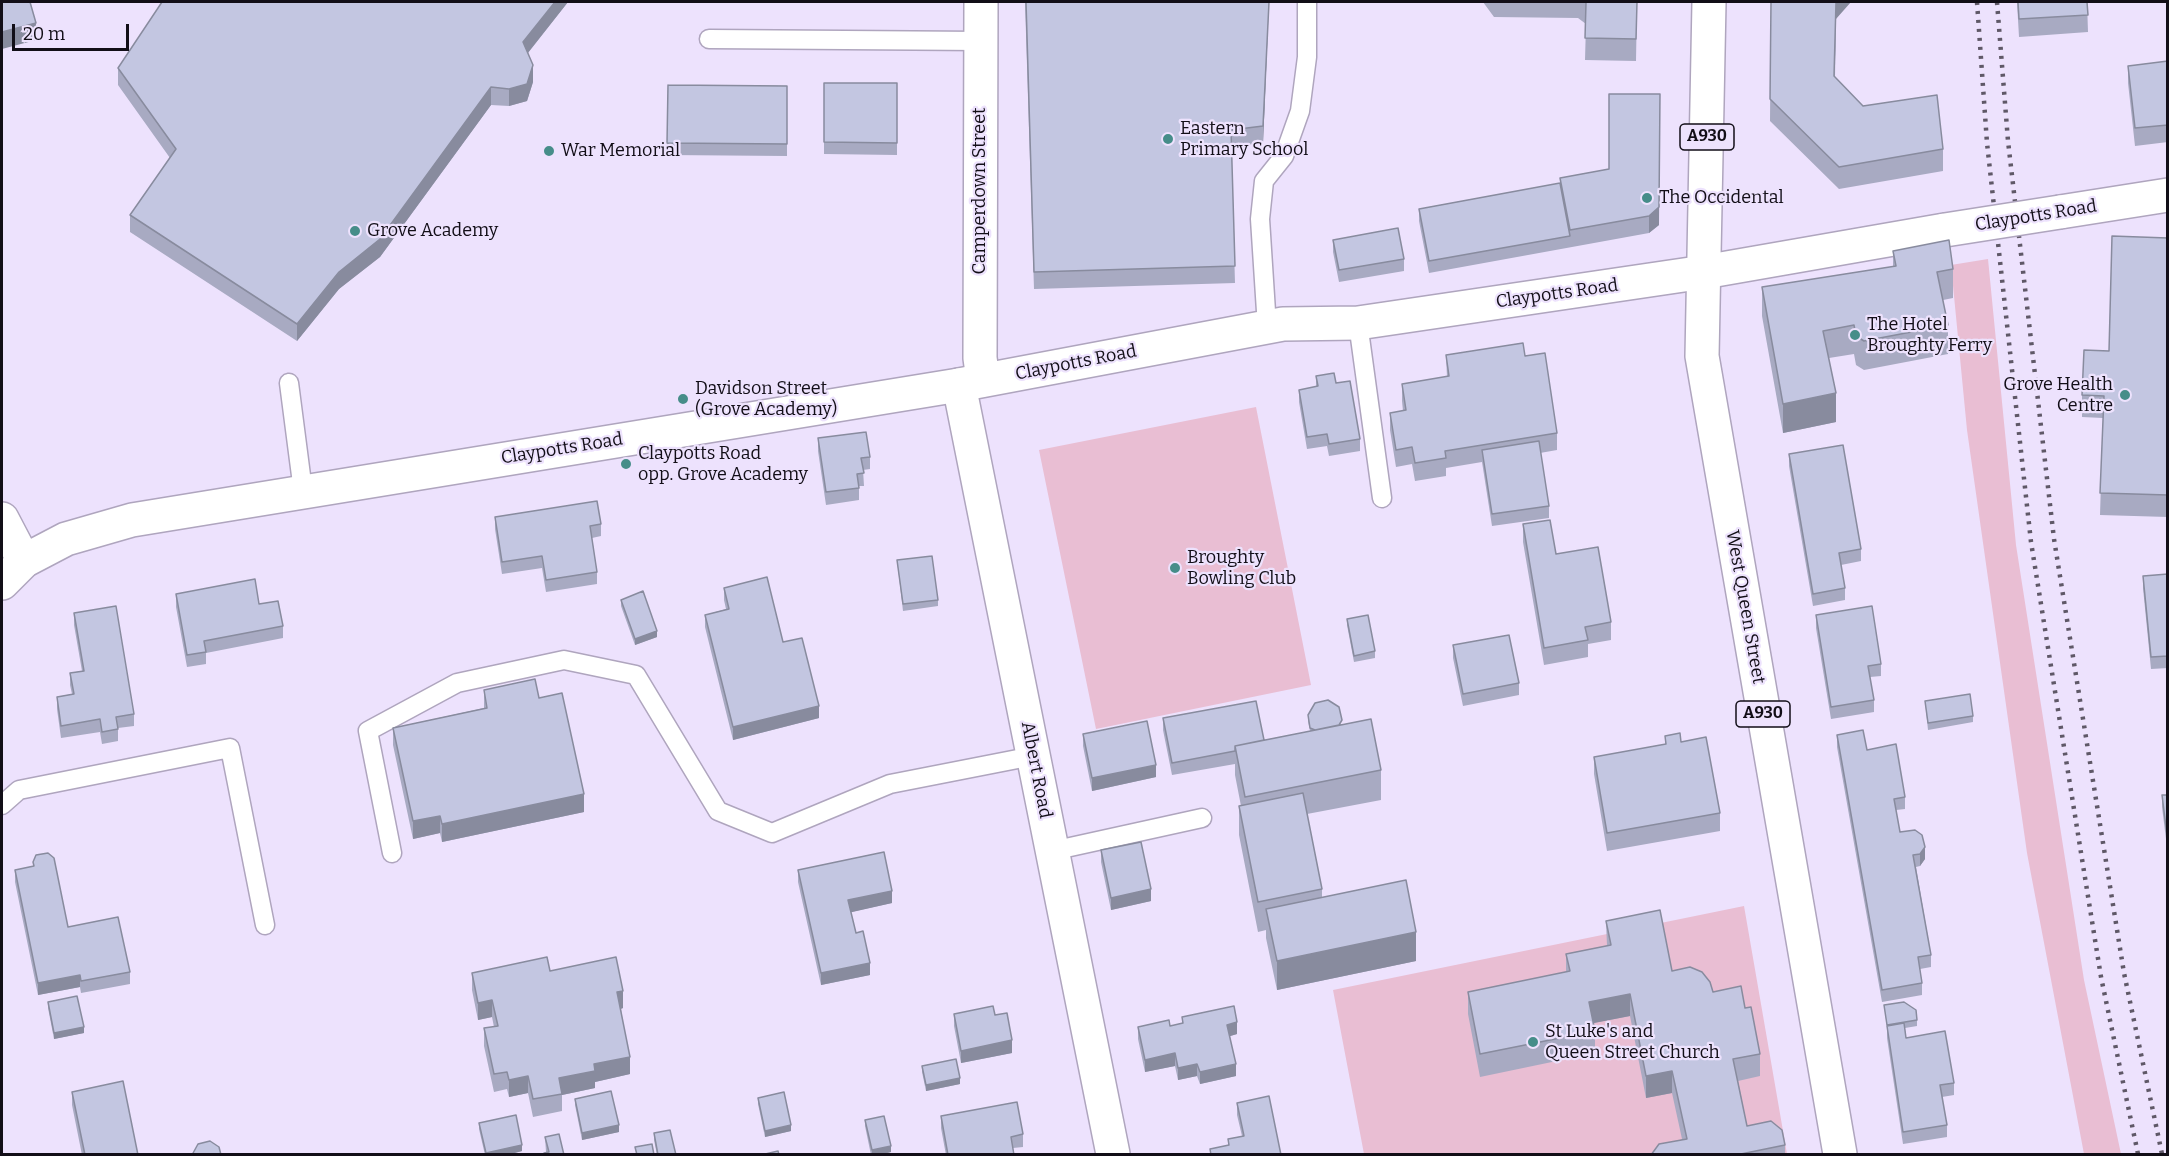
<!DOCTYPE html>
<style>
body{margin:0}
#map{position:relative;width:2169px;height:1156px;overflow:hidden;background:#ede2fd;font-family:Bitter,serif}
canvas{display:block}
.frame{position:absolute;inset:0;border:3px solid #120e17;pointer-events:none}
.scale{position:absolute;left:12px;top:24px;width:117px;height:27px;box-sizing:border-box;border:3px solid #120e17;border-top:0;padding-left:8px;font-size:18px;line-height:21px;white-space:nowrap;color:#120e17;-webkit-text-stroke:4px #ede2fd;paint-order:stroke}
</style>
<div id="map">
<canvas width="2169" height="1156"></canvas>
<div class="frame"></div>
<div class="scale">20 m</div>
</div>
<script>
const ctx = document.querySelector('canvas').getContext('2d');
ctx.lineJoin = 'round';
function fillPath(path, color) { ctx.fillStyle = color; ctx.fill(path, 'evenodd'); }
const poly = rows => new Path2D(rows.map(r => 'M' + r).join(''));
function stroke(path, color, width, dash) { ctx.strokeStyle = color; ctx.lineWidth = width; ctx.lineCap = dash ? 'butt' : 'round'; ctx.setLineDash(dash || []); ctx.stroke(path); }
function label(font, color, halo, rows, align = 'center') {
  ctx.font = font + ' Bitter,serif'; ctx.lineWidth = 4.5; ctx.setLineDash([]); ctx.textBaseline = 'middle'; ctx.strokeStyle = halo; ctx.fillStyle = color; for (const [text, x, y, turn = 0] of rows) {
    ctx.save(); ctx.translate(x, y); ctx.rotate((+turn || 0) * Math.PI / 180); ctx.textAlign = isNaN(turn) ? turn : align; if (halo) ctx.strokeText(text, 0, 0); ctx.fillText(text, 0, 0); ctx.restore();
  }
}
const green = poly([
 [1988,259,2016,545,2084,980,2121,1154,2084,1154,2027,853,1967,430,1951,265],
 [1256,407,1311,685,1096,729,1039,450],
 [1744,906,1787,1154,1364,1154,1333,990]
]);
const service = poly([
 [709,39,981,41],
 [1358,323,1382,498],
 [1267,327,1260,219,1264,181,1284,156,1300,111,1307,57,1307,2],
 [289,383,303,491],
 [2,805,19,790,230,748,265,925],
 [1052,851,1202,818],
 [392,853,368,731,457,683,564,660,636,675,718,811,772,833,890,784,1033,756]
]);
const minor = poly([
 [981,2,980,358,983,380],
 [2060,212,2168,195],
 [1704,272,1945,230],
 [959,385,1113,1154],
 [2,519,24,561]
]);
const secondary = poly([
 [2,583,24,561,66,539,132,520,959,385,1283,324,1358,323,1704,272]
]);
const primary = poly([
 [1709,2,1702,356,1840,1154]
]);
const rail = poly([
 [1977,2,1987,143,2031,542,2101,977,2138,1154],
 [1997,2,2008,141,2054,539,2124,973,2162,1154]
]);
const minorBridge = poly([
 [1945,230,2060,212]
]);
const wall = poly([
 [162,2,568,2,528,53,533,82,527,101,509,106,491,105,380,257,339,289,297,341,130,232,130,215,170,158,118,85,118,68],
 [1025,2,1269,2,1263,143,1231,147,1235,283,1034,289],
 [1483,2,1637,2,1636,61,1585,60,1586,24,1578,18,1494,17],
 [1771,2,1836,19,1835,77,1863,106,1943,149,1943,171,1839,189,1770,121],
 [2017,2,2087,2,2088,32,2019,37],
 [2168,61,2168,142,2135,146,2128,83,2128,66],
 [824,83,897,83,897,155,824,154],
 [668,85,787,86,787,156,667,155],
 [1609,169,1659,225,1649,233,1429,273,1419,221,1419,209,1560,183,1560,178],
 [2168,238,2168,517,2100,515,2103,418,2082,417,2082,395,2109,351],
 [1333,240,1404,259,1404,271,1339,282,1333,252],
 [1893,251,1953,269,1953,298,1943,300,1948,325,1948,354,1864,370,1856,365,1854,354,1829,358,1836,422,1783,433,1762,316,1762,287,1893,267],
 [1446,355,1525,356,1557,433,1557,450,1540,453,1549,506,1549,518,1492,526,1482,462,1446,468,1446,476,1415,481,1412,464,1396,467,1390,430,1390,413,1403,411,1402,401,1402,384,1447,377],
 [1316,376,1336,383,1360,439,1360,451,1329,456,1327,446,1307,449,1299,402,1299,390,1316,387],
 [818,438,870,457,870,469,863,470,864,486,859,486,859,500,826,505,818,451],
 [1789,454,1861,549,1861,561,1841,565,1845,588,1845,600,1813,606,1789,466],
 [495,517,601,524,601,536,592,538,597,572,597,584,546,592,542,568,502,574,495,529],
 [1523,524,1556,554,1611,622,1611,640,1588,644,1588,657,1544,665,1523,542],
 [897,560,938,600,938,606,903,611],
 [2168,574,2168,668,2151,669,2143,588,2143,576],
 [724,588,783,642,819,718,733,740,705,627,705,615,726,609,724,600],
 [176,594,259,604,283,626,283,638,206,653,206,664,187,667,176,607],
 [621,600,657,637,635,645,621,606],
 [74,613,134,714,134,726,118,728,118,741,102,744,100,732,61,738,57,709,57,697,72,694,70,685,70,673,82,671,74,625],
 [1816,615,1881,664,1881,676,1870,677,1874,700,1874,712,1831,719,1816,628],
 [1347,619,1375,651,1375,658,1354,662,1347,625],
 [1453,645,1519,683,1519,695,1463,706,1453,658],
 [484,690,539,698,584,812,442,842,440,833,413,839,393,745,393,728,484,708],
 [1925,701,1973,716,1973,722,1928,730],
 [1308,715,1342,725,1381,770,1381,800,1307,814,1322,889,1322,897,1416,961,1277,990,1266,938,1266,930,1258,932,1239,835,1239,806,1241,806,1235,775,1235,764,1172,775,1163,730,1163,718,1264,740,1310,731,1308,721],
 [1083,734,1156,777,1092,791,1083,746],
 [1837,735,1867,750,1905,797,1905,809,1896,810,1900,832,1925,859,1920,866,1916,867,1931,955,1931,967,1920,969,1922,983,1922,995,1882,1002,1837,747],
 [1665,736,1681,742,1720,813,1720,831,1607,851,1594,774,1594,757,1665,745],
 [2162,795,2168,795,2168,855,2162,807],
 [1101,850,1151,901,1111,910,1101,862],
 [33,862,68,927,130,972,130,984,81,993,80,987,38,995,15,882,15,870,33,866],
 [798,870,892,903,851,912,856,933,870,975,821,985,798,882],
 [1606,921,1672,971,1745,1008,1760,1054,1760,1076,1738,1081,1747,1126,1785,1145,1785,1155,1651,1155,1682,1139,1672,1093,1646,1098,1630,1016,1593,1023,1595,1031,1595,1053,1480,1077,1468,1014,1468,992,1566,972,1566,954,1607,946],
 [550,971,623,1008,621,1009,630,1074,595,1082,595,1088,562,1095,562,1111,533,1117,528,1093,509,1097,507,1089,494,1092,484,1046,484,1028,494,1027,492,1017,478,1020,472,990,472,973],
 [48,1002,84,1033,54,1039,48,1008],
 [1884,1005,1917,1020,1917,1026,1905,1028,1906,1038,1954,1083,1954,1095,1942,1097,1947,1125,1947,1137,1903,1144,1887,1038,1887,1026],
 [954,1014,995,1015,1012,1053,961,1063,954,1026],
 [1182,1017,1237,1034,1230,1036,1236,1076,1200,1084,1197,1076,1178,1080,1175,1066,1145,1072,1138,1039,1138,1027,1170,1026,1182,1023],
 [922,1066,960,1084,926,1091,922,1072],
 [72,1092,138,1155,82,1155,72,1105],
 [758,1098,791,1131,765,1137,758,1104],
 [575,1099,619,1132,582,1140,575,1105],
 [1237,1103,1281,1155,1210,1155,1210,1149,1228,1145,1228,1139,1242,1136,1237,1115],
 [941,1116,1023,1134,1023,1147,1013,1148,1014,1155,946,1155,941,1128],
 [865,1120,891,1152,879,1155,871,1155,865,1126],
 [479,1123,522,1151,507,1155,485,1155,479,1129],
 [654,1133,676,1155,657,1155,654,1140],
 [545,1137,564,1155,546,1152]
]);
const shadedWall = poly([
 [555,2,568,2,523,59,523,42],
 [1269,2,1263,143,1263,126],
 [1836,2,1851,2,1836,19,1834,98],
 [36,23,36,40,2,49,2,32],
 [533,65,533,82,527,101,509,106,509,89],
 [491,87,491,105,380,257,339,289,297,341,297,324],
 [1660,94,1659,225,1649,233,1649,216],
 [1836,393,1836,422,1783,433,1783,404],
 [657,631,657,637,635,645,635,639],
 [819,706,819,718,733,740,733,727],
 [1156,765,1156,777,1092,791,1092,778],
 [584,794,584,812,442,842,442,824],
 [440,816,440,833,413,839,413,821],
 [1925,847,1925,859,1920,866,1920,854],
 [1151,889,1151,901,1111,910,1111,898],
 [892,891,892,903,848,913,848,900],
 [1416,932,1416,961,1277,990,1277,961],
 [870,963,870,975,821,985,821,973],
 [80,975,80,987,38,995,38,983],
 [623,991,623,1008,617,1010,617,992],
 [1630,994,1630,1016,1589,1024,1589,1002],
 [492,1000,492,1017,478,1020,478,1003],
 [1237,1022,1237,1034,1227,1037,1227,1025],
 [84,1027,84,1033,54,1039,54,1033],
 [1012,1040,1012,1053,961,1063,961,1051],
 [1175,1053,1175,1066,1145,1072,1145,1060],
 [630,1057,630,1074,595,1082,595,1088,562,1095,559,1078,594,1064],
 [1197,1064,1197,1076,1178,1080,1178,1068],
 [1236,1064,1236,1076,1200,1084,1200,1072],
 [1672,1071,1672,1093,1646,1098,1646,1076],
 [528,1076,528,1093,509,1097,509,1080],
 [960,1078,960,1084,926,1091,926,1085],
 [619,1125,619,1132,582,1140,582,1133],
 [791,1125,791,1131,765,1137,765,1131],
 [522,1145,522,1151,507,1155,486,1155,486,1153],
 [891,1146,891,1152,879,1155,872,1155,872,1150]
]);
const building = poly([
 [2,2,30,2,36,23,2,32,2,2],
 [162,2,555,2,523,42,533,65,527,84,509,89,491,87,380,239,339,272,297,324,130,215,176,149,118,68,162,2],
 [1026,2,1269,2,1263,126,1231,130,1235,266,1034,272,1026,2],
 [1585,2,1637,2,1636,39,1585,38,1586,3,1585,2],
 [1771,2,1836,2,1834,76,1863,106,1937,95,1943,149,1839,167,1770,99,1771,2],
 [2018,2,2087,2,2088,15,2019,19,2018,2],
 [2168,61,2168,125,2135,128,2128,66,2168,61],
 [824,83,897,83,897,143,824,142,824,83],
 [668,85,787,86,787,144,667,143,668,85],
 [1609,94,1660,94,1659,207,1649,216,1570,230,1560,178,1609,169,1609,94],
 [1560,183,1570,236,1429,261,1419,209,1560,183],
 [1398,228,1404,259,1339,270,1333,240,1398,228],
 [2112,236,2168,238,2168,495,2100,493,2104,396,2082,395,2084,350,2109,351,2112,236],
 [1949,240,1953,269,1937,272,1948,325,1864,341,1856,336,1854,325,1823,331,1836,393,1783,404,1762,287,1896,266,1893,251,1949,240],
 [1523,343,1525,356,1545,353,1557,433,1445,451,1446,458,1415,463,1412,447,1396,450,1390,413,1406,410,1402,384,1449,376,1446,355,1523,343],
 [1334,373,1336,383,1350,381,1360,439,1329,444,1327,434,1307,437,1299,390,1318,386,1316,376,1334,373],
 [866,432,870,457,861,458,864,473,857,474,859,488,826,492,818,438,866,432],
 [1539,441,1549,506,1492,514,1482,450,1539,441],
 [1843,445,1861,549,1839,553,1845,588,1813,594,1789,454,1843,445],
 [597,501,601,524,590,526,597,572,546,580,542,556,502,562,495,517,597,501],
 [1550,520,1556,554,1598,547,1611,622,1585,627,1588,640,1544,648,1523,524,1550,520],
 [932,556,938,600,903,604,897,560,932,556],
 [2168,574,2168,656,2151,657,2143,576,2168,574],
 [767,577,783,642,802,638,819,706,733,727,705,615,729,609,724,588,767,577],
 [255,579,259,604,278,601,283,626,204,641,206,652,187,655,176,594,255,579],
 [643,591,657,631,635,639,621,600,643,591],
 [116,606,134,714,116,717,118,729,102,732,100,719,61,726,57,697,74,694,70,673,84,671,74,613,116,606],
 [1872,606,1881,664,1868,666,1874,700,1831,707,1816,615,1872,606],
 [1368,615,1375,651,1354,656,1347,619,1368,615],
 [1509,635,1519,683,1463,694,1453,645,1509,635],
 [535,679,539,698,562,693,584,794,442,824,440,816,413,821,393,728,487,708,484,690,535,679],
 [1970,694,1973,716,1928,723,1925,701,1970,694],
 [1328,700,1339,707,1342,720,1339,725,1315,730,1310,728,1308,715,1315,703,1328,700],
 [1256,701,1264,740,1235,746,1235,751,1172,763,1163,718,1256,701],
 [1371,719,1381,770,1245,797,1235,746,1371,719],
 [1147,721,1156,765,1092,778,1083,734,1147,721],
 [1863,730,1867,750,1896,744,1905,797,1894,799,1900,832,1915,830,1922,835,1925,847,1920,854,1913,855,1931,955,1918,957,1922,983,1882,990,1837,735,1863,730],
 [1680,733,1681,742,1706,737,1720,813,1607,833,1594,757,1666,744,1665,736,1680,733],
 [1303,793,1322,889,1258,902,1239,806,1303,793],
 [2162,795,2168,795,2168,843,2162,795],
 [1141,842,1151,889,1111,898,1101,850,1141,842],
 [884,852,892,891,848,900,856,933,863,931,870,963,821,973,798,870,884,852],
 [48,853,54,858,68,927,118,917,130,972,81,981,80,975,38,983,15,870,34,866,33,862,36,855,48,853],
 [1406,880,1416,932,1277,961,1266,909,1406,880],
 [1660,910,1672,971,1690,967,1702,972,1710,982,1713,992,1741,986,1745,1008,1751,1007,1760,1054,1733,1059,1747,1126,1771,1121,1782,1130,1785,1145,1736,1155,1651,1155,1659,1144,1687,1139,1672,1071,1646,1076,1630,994,1589,1002,1595,1031,1480,1054,1468,992,1570,971,1566,954,1611,945,1606,921,1660,910],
 [547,957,550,971,616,957,623,991,617,992,630,1057,594,1064,595,1071,559,1078,562,1094,533,1099,528,1076,509,1080,507,1072,494,1074,484,1028,498,1026,492,1000,478,1003,472,973,547,957],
 [77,996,84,1027,54,1033,48,1002,77,996],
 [1904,1002,1916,1010,1917,1020,1887,1025,1884,1005,1904,1002],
 [993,1006,995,1015,1007,1013,1012,1040,961,1051,954,1014,993,1006],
 [1234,1006,1237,1022,1227,1025,1236,1064,1200,1072,1197,1064,1178,1068,1175,1053,1145,1060,1138,1027,1169,1020,1170,1026,1183,1023,1182,1017,1234,1006],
 [1904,1023,1906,1038,1945,1031,1954,1083,1940,1085,1947,1125,1903,1132,1887,1026,1904,1023],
 [956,1059,960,1078,926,1085,922,1066,956,1059],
 [123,1081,138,1155,85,1155,72,1092,123,1081],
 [611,1091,619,1125,582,1133,575,1099,611,1091],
 [784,1092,791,1125,765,1131,758,1098,784,1092],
 [1269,1096,1281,1155,1211,1155,1210,1149,1229,1145,1228,1139,1244,1136,1237,1103,1269,1096],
 [1017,1102,1023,1134,1011,1137,1014,1155,948,1155,941,1116,1017,1102],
 [516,1115,522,1145,486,1153,479,1123,516,1115],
 [884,1116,891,1146,872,1150,865,1120,884,1116],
 [670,1130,676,1155,658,1155,654,1133,670,1130],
 [559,1134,564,1155,544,1155,544,1153,549,1152,545,1137,559,1134],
 [210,1141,219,1147,221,1155,192,1155,198,1144,210,1141],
 [652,1144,654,1155,637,1155,635,1147,652,1144],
 [778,1151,779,1155,761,1155,778,1151]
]);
const markers = [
 [1168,139,6,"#468d89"],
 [549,151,6,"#468d89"],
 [1647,198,6,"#468d89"],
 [355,231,6,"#468d89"],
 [1855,335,6,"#468d89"],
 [2125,395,6,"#468d89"],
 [683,399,6,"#468d89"],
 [626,464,6,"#468d89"],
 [1175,568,6,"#468d89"],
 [1533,1042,6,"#468d89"]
];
const shields = [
 [1707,137,54],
 [1763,714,54]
];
const shieldNames = [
 ["A930",1707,137],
 ["A930",1763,714]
];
const poiNames = [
 ["Eastern",1180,129],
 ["Primary School",1180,150],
 ["War Memorial",561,151],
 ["The Occidental",1659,198],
 ["Grove Academy",367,231],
 ["The Hotel",1867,325],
 ["Broughty Ferry",1867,346],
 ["Grove Health",2113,385,"right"],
 ["Centre",2113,406,"right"],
 ["Davidson Street",695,389],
 ["(Grove Academy)",695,410],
 ["Claypotts Road",638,454],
 ["opp. Grove Academy",638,475],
 ["Broughty",1187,558],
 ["Bowling Club",1187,579],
 ["St Luke's and",1545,1032],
 ["Queen Street Church",1545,1053]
];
const streetNames = [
 ["Camperdown Street",980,191,-90],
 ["Claypotts Road",2036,216,-9],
 ["Claypotts Road",1557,294,-8],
 ["Claypotts Road",1076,363,-11],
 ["Claypotts Road",562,449,-9],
 ["West Queen Street",1745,607,80],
 ["Albert Road",1036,770,79]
];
fillPath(green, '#e9bed3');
stroke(service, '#afa5be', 21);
stroke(minor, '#afa5be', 36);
stroke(secondary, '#afa5be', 36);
stroke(primary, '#afa5be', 36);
stroke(service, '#fff', 18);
stroke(minor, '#fff', 33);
stroke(secondary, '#fff', 33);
stroke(primary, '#fff', 33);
stroke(rail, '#5f5867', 4.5, [3, 6]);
stroke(minorBridge, '#afa5be', 36, []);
stroke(minorBridge, '#fff', 33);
fillPath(wall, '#a8aac2');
fillPath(shadedWall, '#888b9e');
fillPath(building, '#c3c6e1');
stroke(building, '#888b9e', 1.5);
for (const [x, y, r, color] of markers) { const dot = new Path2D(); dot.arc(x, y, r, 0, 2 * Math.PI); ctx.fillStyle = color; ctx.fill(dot); stroke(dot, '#ede2fd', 2); }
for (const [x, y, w] of shields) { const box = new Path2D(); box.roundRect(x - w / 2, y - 13, w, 26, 4.5); ctx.fillStyle = '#ede2fd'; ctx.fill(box); stroke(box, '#120e17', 1.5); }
label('bold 16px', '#120e17', null, shieldNames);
label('18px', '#120e17', '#ede2fd', poiNames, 'left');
label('18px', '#120e17', '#ede2fd', streetNames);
</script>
